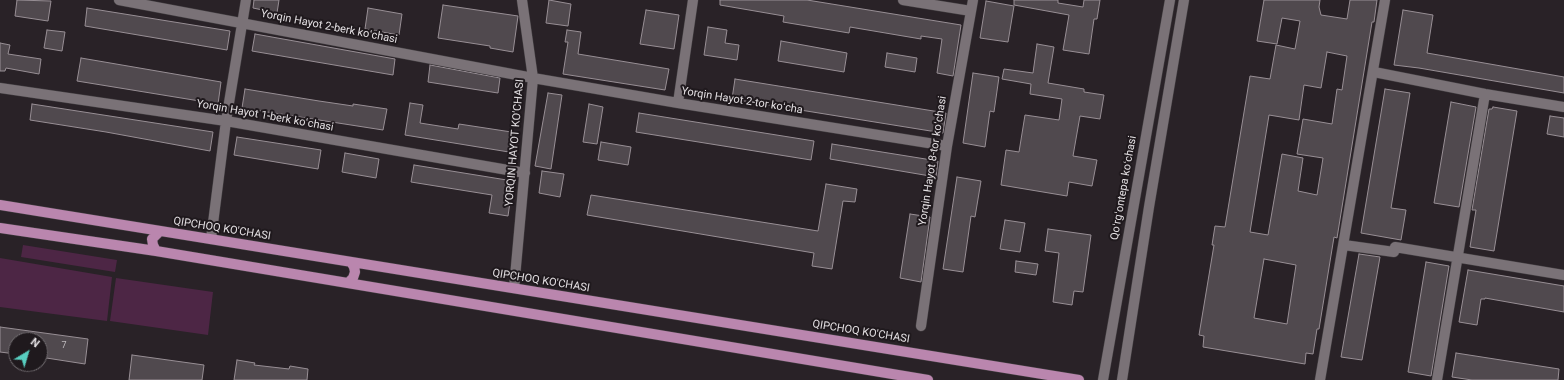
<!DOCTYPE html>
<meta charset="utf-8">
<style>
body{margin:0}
#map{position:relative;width:1564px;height:380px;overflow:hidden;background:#292227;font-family:Roboto,sans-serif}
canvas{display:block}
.north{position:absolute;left:8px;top:332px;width:40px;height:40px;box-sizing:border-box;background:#1f191d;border:1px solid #6d686c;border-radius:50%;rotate:38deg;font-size:11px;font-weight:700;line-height:16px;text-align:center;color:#e3dfe2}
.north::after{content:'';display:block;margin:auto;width:14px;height:18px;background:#58cec0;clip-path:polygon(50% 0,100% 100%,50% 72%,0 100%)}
</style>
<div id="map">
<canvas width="1564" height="380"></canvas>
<div class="north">N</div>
</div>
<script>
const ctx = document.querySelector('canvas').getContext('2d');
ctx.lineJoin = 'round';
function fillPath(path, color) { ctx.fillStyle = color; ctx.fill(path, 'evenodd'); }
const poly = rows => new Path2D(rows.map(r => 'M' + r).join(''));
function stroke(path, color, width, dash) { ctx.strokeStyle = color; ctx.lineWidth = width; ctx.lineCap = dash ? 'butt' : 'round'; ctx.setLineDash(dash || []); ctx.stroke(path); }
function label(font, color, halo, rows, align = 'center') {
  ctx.font = font + ' Roboto,sans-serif'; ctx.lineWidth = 4; ctx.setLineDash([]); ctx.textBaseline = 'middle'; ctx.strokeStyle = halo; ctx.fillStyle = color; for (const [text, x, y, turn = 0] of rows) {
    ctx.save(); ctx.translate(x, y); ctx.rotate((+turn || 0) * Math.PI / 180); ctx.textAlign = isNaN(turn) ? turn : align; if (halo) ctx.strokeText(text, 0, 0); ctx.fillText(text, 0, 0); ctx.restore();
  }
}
const green = poly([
 [23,245,117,260,115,272,21,257],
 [0,258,112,277,107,321,0,307],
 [116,278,213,292,208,335,110,321]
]);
const building = poly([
 [17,0,51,1,48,21,15,16,17,0],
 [254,0,279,0,277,13,253,8,254,0],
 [549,0,571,4,568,26,546,23,549,0],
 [720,0,807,0,961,25,953,76,937,73,942,39,921,36,921,39,850,27,849,33,783,22,784,16,720,5,720,0],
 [1014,0,1058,0,1058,3,1083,7,1084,0,1100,0,1097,19,1094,19,1089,54,1063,50,1069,15,1014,5,1014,0],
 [1264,0,1320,0,1319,7,1321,15,1347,19,1350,0,1377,0,1374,22,1372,22,1337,238,1334,237,1319,329,1317,329,1313,354,1306,353,1305,364,1203,347,1204,336,1199,335,1214,245,1212,245,1215,226,1225,227,1250,76,1270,79,1276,45,1295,49,1300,21,1282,18,1277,44,1257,41,1264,0],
 [1327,52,1347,56,1342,90,1337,89,1332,124,1303,119,1297,154,1323,158,1317,195,1298,191,1303,158,1282,154,1268,235,1250,232,1269,115,1299,120,1304,85,1321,88,1327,52],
 [1264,259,1296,265,1287,324,1254,318,1264,259],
 [986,1,1014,6,1008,42,980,38,986,1],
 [443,5,518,16,513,52,490,48,490,46,438,38,443,5],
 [87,8,230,31,227,50,85,26,87,8],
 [368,8,402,14,399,35,365,29,368,8],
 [646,10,679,15,674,49,640,44,646,10],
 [1403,10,1433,15,1427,53,1564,77,1564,93,1419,68,1394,65,1403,10],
 [708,27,727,30,725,43,739,45,737,60,704,55,708,27],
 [47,30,65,32,62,51,44,48,47,30],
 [567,30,581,32,578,54,669,69,665,90,563,74,568,42,565,42,567,30],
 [255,34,395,59,393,75,252,51,255,34],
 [781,41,847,53,844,72,778,61,781,41],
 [0,43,10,45,8,54,41,59,39,74,6,68,5,71,0,71,0,43],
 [1037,44,1054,47,1048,83,1084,89,1084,92,1104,95,1100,119,1080,116,1073,156,1097,160,1092,186,1069,182,1067,196,1001,185,1006,150,1019,152,1025,115,1059,120,1062,99,1030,94,1031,84,1002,79,1004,69,1033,73,1037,44],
 [887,53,917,58,915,72,885,67,887,53],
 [81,58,221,82,218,104,77,81,81,58],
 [430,65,500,78,498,93,428,82,430,65],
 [973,73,999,77,994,112,990,111,985,147,963,143,973,73],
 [735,79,946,113,943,133,732,99,735,79],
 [245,89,319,101,353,106,353,104,387,109,383,130,242,108,245,89],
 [1385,89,1410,93,1391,208,1406,210,1401,240,1361,233,1385,89],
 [548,93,562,95,551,169,535,166,548,93],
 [1451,102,1476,107,1459,207,1434,203,1451,102],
 [410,103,423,105,420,123,458,129,459,124,518,133,515,153,405,135,410,103],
 [32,104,213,132,210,151,106,132,30,120,32,104],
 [589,104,603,107,597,144,583,142,589,104],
 [1493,107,1517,111,1494,251,1470,247,1476,210,1472,210,1489,109,1492,109,1493,107],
 [639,113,814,141,811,160,636,132,639,113],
 [1550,116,1564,118,1564,137,1547,134,1550,116],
 [237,137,321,150,318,169,234,155,237,137],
 [601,142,631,147,628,165,598,160,601,142],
 [832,144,938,161,936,177,830,159,832,144],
 [345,153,379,159,376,178,342,172,345,153],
 [414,165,513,181,508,216,489,213,492,195,411,182,414,165],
 [542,171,564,174,560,197,539,193,542,171],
 [957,177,981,181,975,217,971,216,963,272,943,269,957,177],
 [826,184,857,189,855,202,843,201,832,269,812,266,814,253,587,215,591,195,818,231,826,184],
 [910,214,930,217,921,282,900,278,910,214],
 [1005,220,1025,223,1020,252,1000,249,1005,220],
 [1048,229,1091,235,1083,292,1074,291,1072,305,1053,302,1059,253,1045,251,1048,229],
 [1359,254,1380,257,1362,360,1341,357,1359,254],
 [1016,261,1038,264,1036,275,1015,272,1016,261],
 [1426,262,1449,266,1431,376,1408,372,1426,262],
 [1468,270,1564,286,1564,312,1485,298,1485,299,1481,299,1477,325,1459,322,1468,270],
 [0,327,88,339,85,364,40,357,40,340,16,340,16,354,0,352,0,327],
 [1456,353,1559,369,1558,380,1472,380,1452,377,1456,353],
 [132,355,204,365,202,380,129,380,132,355],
 [237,360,255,363,254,365,289,369,290,366,308,369,307,380,234,380,237,360]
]);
const street = poly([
 [119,0,533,78,678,103,947,146],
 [903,0,971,11],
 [1374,72,1485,94,1564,107],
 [0,88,226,121,525,173],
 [678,103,693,0],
 [211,239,226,121,246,0],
 [1344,245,1394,252,1395,247,1564,275],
 [514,288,533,78,522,0],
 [921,326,947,146,973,0],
 [1320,380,1385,0],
 [1437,380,1485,94]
]);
const secondary = poly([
 [1103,380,1170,0],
 [1122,380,1149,207,1184,0]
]);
const primary = poly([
 [0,205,1079,380],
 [0,228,156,251,928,380],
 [156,251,153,245,152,239,160,231],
 [348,283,353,278,355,272,354,267,351,262]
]);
const numberNames = [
 ["7",64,346]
];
const streetNames = [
 ["Yorqin Hayot 2-berk koʻchasi",329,27,11],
 ["Yorqin Hayot 2-tor koʻcha",742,101,9],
 ["Yorqin Hayot 1-berk koʻchasi",265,116,10],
 ["YORQIN HAYOT KO'CHASI",515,143,-85],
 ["Yorqin Hayot 8-tor koʻchasi",933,161,-81],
 ["Qoʻrgʻontepa koʻchasi",1124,188,-80],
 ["QIPCHOQ KO'CHASI",222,229,9],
 ["QIPCHOQ KO'CHASI",541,281,9],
 ["QIPCHOQ KO'CHASI",861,332,9]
];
fillPath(green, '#4d2645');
fillPath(building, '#50494e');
stroke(building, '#988f95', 1);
stroke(street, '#433f42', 11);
stroke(secondary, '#433f42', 11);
stroke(primary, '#433f42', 11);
stroke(street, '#7a7277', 10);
stroke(secondary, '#7a7277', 10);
stroke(primary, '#ba86ae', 10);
label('9px', '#bebabd', null, numberNames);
label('11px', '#e3dfe2', '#1f191d', streetNames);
</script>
